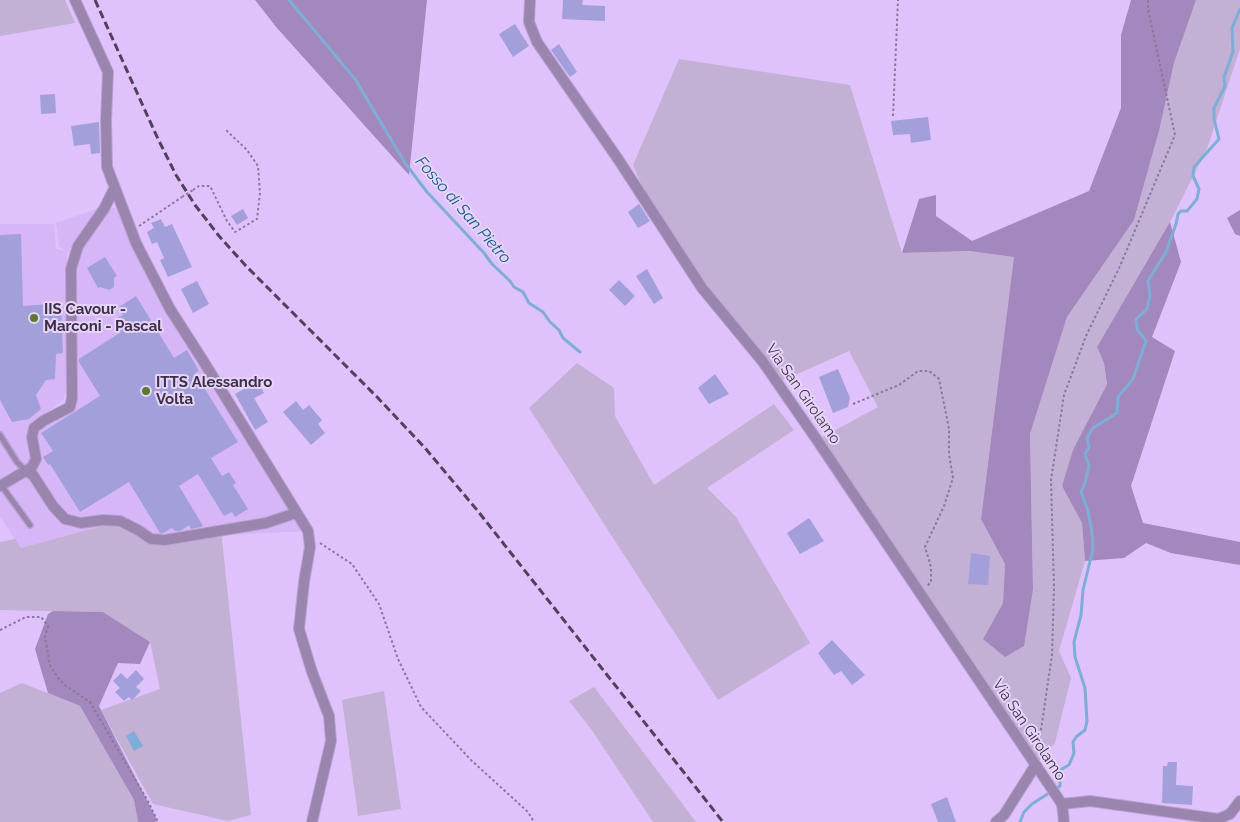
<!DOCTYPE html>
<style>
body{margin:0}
canvas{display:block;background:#dfc2fc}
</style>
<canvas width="1240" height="822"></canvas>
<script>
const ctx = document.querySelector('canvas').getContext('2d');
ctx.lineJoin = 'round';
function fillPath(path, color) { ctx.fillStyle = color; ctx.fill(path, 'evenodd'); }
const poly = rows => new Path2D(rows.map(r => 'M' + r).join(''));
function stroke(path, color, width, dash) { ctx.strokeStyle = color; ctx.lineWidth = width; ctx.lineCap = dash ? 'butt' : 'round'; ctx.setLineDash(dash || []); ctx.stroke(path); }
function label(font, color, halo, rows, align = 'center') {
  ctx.font = font + ' Raleway,sans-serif'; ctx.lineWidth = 4; ctx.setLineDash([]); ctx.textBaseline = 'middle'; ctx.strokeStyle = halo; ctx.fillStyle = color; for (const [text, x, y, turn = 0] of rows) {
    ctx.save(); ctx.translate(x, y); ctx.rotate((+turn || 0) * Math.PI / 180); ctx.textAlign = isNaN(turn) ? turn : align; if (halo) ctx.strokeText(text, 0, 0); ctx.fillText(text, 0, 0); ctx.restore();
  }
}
const built = poly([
 [99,208,116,208,160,303,284,501,291,514,308,531,151,539,120,521,20,548,0,516,0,491,36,472,40,465,37,435,38,429,73,408,77,404,76,295,78,258,67,251,68,384,64,399,27,428,30,461,0,479,0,224,54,224,56,249,66,251,59,246,56,223]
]);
const green = poly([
 [0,0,65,0,75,23,0,36],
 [1196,0,1240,0,1240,49,1207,149,1163,236,1097,347,1104,363,1107,384,1091,414,1062,486,1082,523,1085,561,1059,651,1071,678,1055,743,1035,766,817,440,878,407,849,351,777,383,702,288,651,208,633,165,679,59,850,85,902,253,969,251,1014,257,981,519,1005,564,1003,603,983,639,1033,589,1030,434,1067,317,1134,220,1159,131,1174,63],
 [577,363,614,388,615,416,654,485,774,404,794,430,707,488,736,517,810,643,718,700,529,408],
 [120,521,151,539,221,530,251,815,228,821,153,804,101,710,160,689,150,642,103,612,0,610,0,542,15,539,21,548],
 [22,683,80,706,134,800,138,822,0,822,0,693],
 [594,687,696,822,653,822,591,729,569,701],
 [384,691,401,809,358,816,342,700]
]);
const forest = poly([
 [255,0,427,0,409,175,277,28],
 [1131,0,1196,0,1174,63,1159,131,1134,220,1067,317,1030,434,1033,589,1024,646,1005,657,983,639,1003,603,1005,564,981,519,1014,257,969,251,902,253,919,199,936,195,936,216,972,241,1089,191,1121,108,1121,35],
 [1240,210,1240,236,1235,234,1227,218],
 [1170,222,1181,262,1152,337,1175,351,1131,486,1143,523,1240,542,1240,565,1171,553,1146,543,1124,558,1085,561,1082,523,1062,486,1073,450,1107,384,1104,363,1097,347],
 [53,611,103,612,150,642,140,664,118,663,99,706,157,820,155,822,138,822,134,800,80,706,48,693,35,649,48,614]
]);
const water = poly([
 [134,731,143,746,134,751,126,736]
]);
const stream = poly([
 [289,0,355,79,405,163,427,192,484,253,492,264,510,281,514,287,523,292,529,303,543,312,550,322,559,330,563,338,580,352],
 [1020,822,1024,812,1032,804,1060,786,1060,770,1069,765,1074,753,1073,742,1076,737,1085,730,1087,721,1085,688,1075,657,1074,642,1081,615,1083,590,1093,549,1092,532,1088,511,1081,492,1085,483,1089,466,1085,454,1089,447,1087,438,1093,428,1117,413,1118,397,1133,379,1146,341,1137,329,1136,319,1147,309,1150,295,1148,281,1166,252,1176,224,1178,214,1181,211,1187,211,1197,199,1199,189,1193,176,1194,167,1219,139,1214,119,1214,108,1225,86,1224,77,1233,52,1232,28,1240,9]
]);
const building = poly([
 [563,0,583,0,582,5,605,6,605,21,562,19],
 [515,24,529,46,513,57,499,34],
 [559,44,577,72,570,77,551,50],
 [55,94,56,113,41,114,40,95],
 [928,117,931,140,911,143,910,134,893,135,891,121],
 [99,122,100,153,91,154,90,144,74,146,71,126],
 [639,204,650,221,638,228,628,212],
 [243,209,248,218,237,225,231,216],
 [161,219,165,227,172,224,192,267,168,277,160,260,164,258,157,242,152,244,147,232,154,228,151,223],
 [21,234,23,306,61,303,63,353,56,354,55,379,46,380,36,395,41,409,29,419,12,422,0,400,0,235],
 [105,257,117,276,114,278,114,287,109,290,100,287,98,288,87,268],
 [647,269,663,298,654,304,636,276],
 [619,280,635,296,625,306,609,290],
 [197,281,209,304,193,313,181,289],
 [136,296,174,358,187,350,199,371,195,373,238,442,211,458,222,476,229,472,236,483,233,485,248,509,235,517,232,512,224,516,198,474,179,486,203,526,201,527,191,529,189,525,180,531,175,531,172,528,163,533,160,533,129,482,80,512,50,464,48,465,43,457,53,451,41,433,100,396,79,362,79,359,121,332,114,320,123,315,119,307],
 [838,369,850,398,848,407,833,413,819,377],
 [715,374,729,394,709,404,698,388],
 [258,381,264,393,254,398,268,422,255,430,235,394],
 [296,401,303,410,309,405,322,420,318,424,325,433,311,445,283,412],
 [809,518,824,541,800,554,787,533],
 [971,553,990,556,988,585,968,584],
 [832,640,865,675,852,685,841,671,834,675,818,653],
 [136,670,144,679,136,687,141,691,132,700,129,697,124,701,115,692,120,688,113,681,121,673,127,679],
 [1168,762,1177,762,1176,785,1193,786,1192,805,1162,803,1163,766,1167,766],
 [947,797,956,822,938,822,931,804]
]);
const path = poly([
 [893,116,898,0],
 [193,190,199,186,210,186,227,221,235,232,257,219,260,193,258,166,247,150,226,130],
 [139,226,182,197],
 [853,404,899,385,918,371,929,371,939,379,949,429,949,454,953,478,944,506,925,547,931,567,931,582,926,587],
 [320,543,352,564,379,604,398,659,421,707,471,760,528,812,534,822],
 [0,630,26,617,41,617,48,626,45,637,50,665,58,678,66,686,90,702,149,803,157,820,156,822],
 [1038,750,1052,655,1054,588,1051,480,1064,395,1086,336,1120,266,1175,135,1148,9,1148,0]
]);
const service = poly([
 [0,435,17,462,26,471],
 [1,485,30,525]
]);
const minor = poly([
 [75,0,108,72,106,121,107,167,136,243,170,309,202,359,308,531,310,547,304,582,299,629,312,672,329,716,331,741,312,822],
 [26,471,33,475,53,506,65,519,81,523,103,520,120,521,138,530,151,539,165,540,266,523,296,513],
 [0,486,32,467,36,459,32,437,34,428,43,421,70,407,72,398,71,269,78,246,104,209,114,189],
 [1062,804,1090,801,1218,819,1230,814,1240,801],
 [996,822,1004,815,1035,766]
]);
const tertiary = poly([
 [530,0,529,22,537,42,618,159,702,288,763,362,817,440,1062,804,1064,822]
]);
const rail = poly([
 [95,0,158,139,176,175,195,205,219,236,246,266,378,398,425,448,477,510,723,822]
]);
const pathBridge = poly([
 [182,197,193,190]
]);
const markers = [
 [34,318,5,"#5c792d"],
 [146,391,5,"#5c792d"]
];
const poiNames = [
 ["IIS Cavour -",44,309],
 ["Marconi - Pascal",44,326],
 ["ITTS Alessandro",156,382],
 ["Volta",156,399]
];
const streetNames = [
 ["Via San Girolamo",803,394,55],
 ["Via San Girolamo",1029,730,56]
];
const waterNames = [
 ["Fosso di San Pietro",463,210,49]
];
fillPath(built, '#d6b6f6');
fillPath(green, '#c2b1d5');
fillPath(forest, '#a288bc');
fillPath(water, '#7eadd8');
stroke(stream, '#7eadd8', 3);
fillPath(building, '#a39fdb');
stroke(service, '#bba2d4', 8);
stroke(minor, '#bba2d4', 12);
stroke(tertiary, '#bba2d4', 12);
stroke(path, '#8a769e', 2, [2.5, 2.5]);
stroke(service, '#9985ae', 5);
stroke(minor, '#9985ae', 10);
stroke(tertiary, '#9985ae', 10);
stroke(rail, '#50425e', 3, [8, 4]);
stroke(pathBridge, '#8a769e', 2, [2.5, 2.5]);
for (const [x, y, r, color] of markers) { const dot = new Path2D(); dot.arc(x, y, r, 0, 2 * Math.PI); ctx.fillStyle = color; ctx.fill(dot); stroke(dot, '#e6d5f8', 2); }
label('bold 15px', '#3c3048', '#e6d5f8', poiNames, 'left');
label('15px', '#3c3048', '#e6d5f8', streetNames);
label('italic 16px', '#0f598f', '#e6d5f8', waterNames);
</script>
